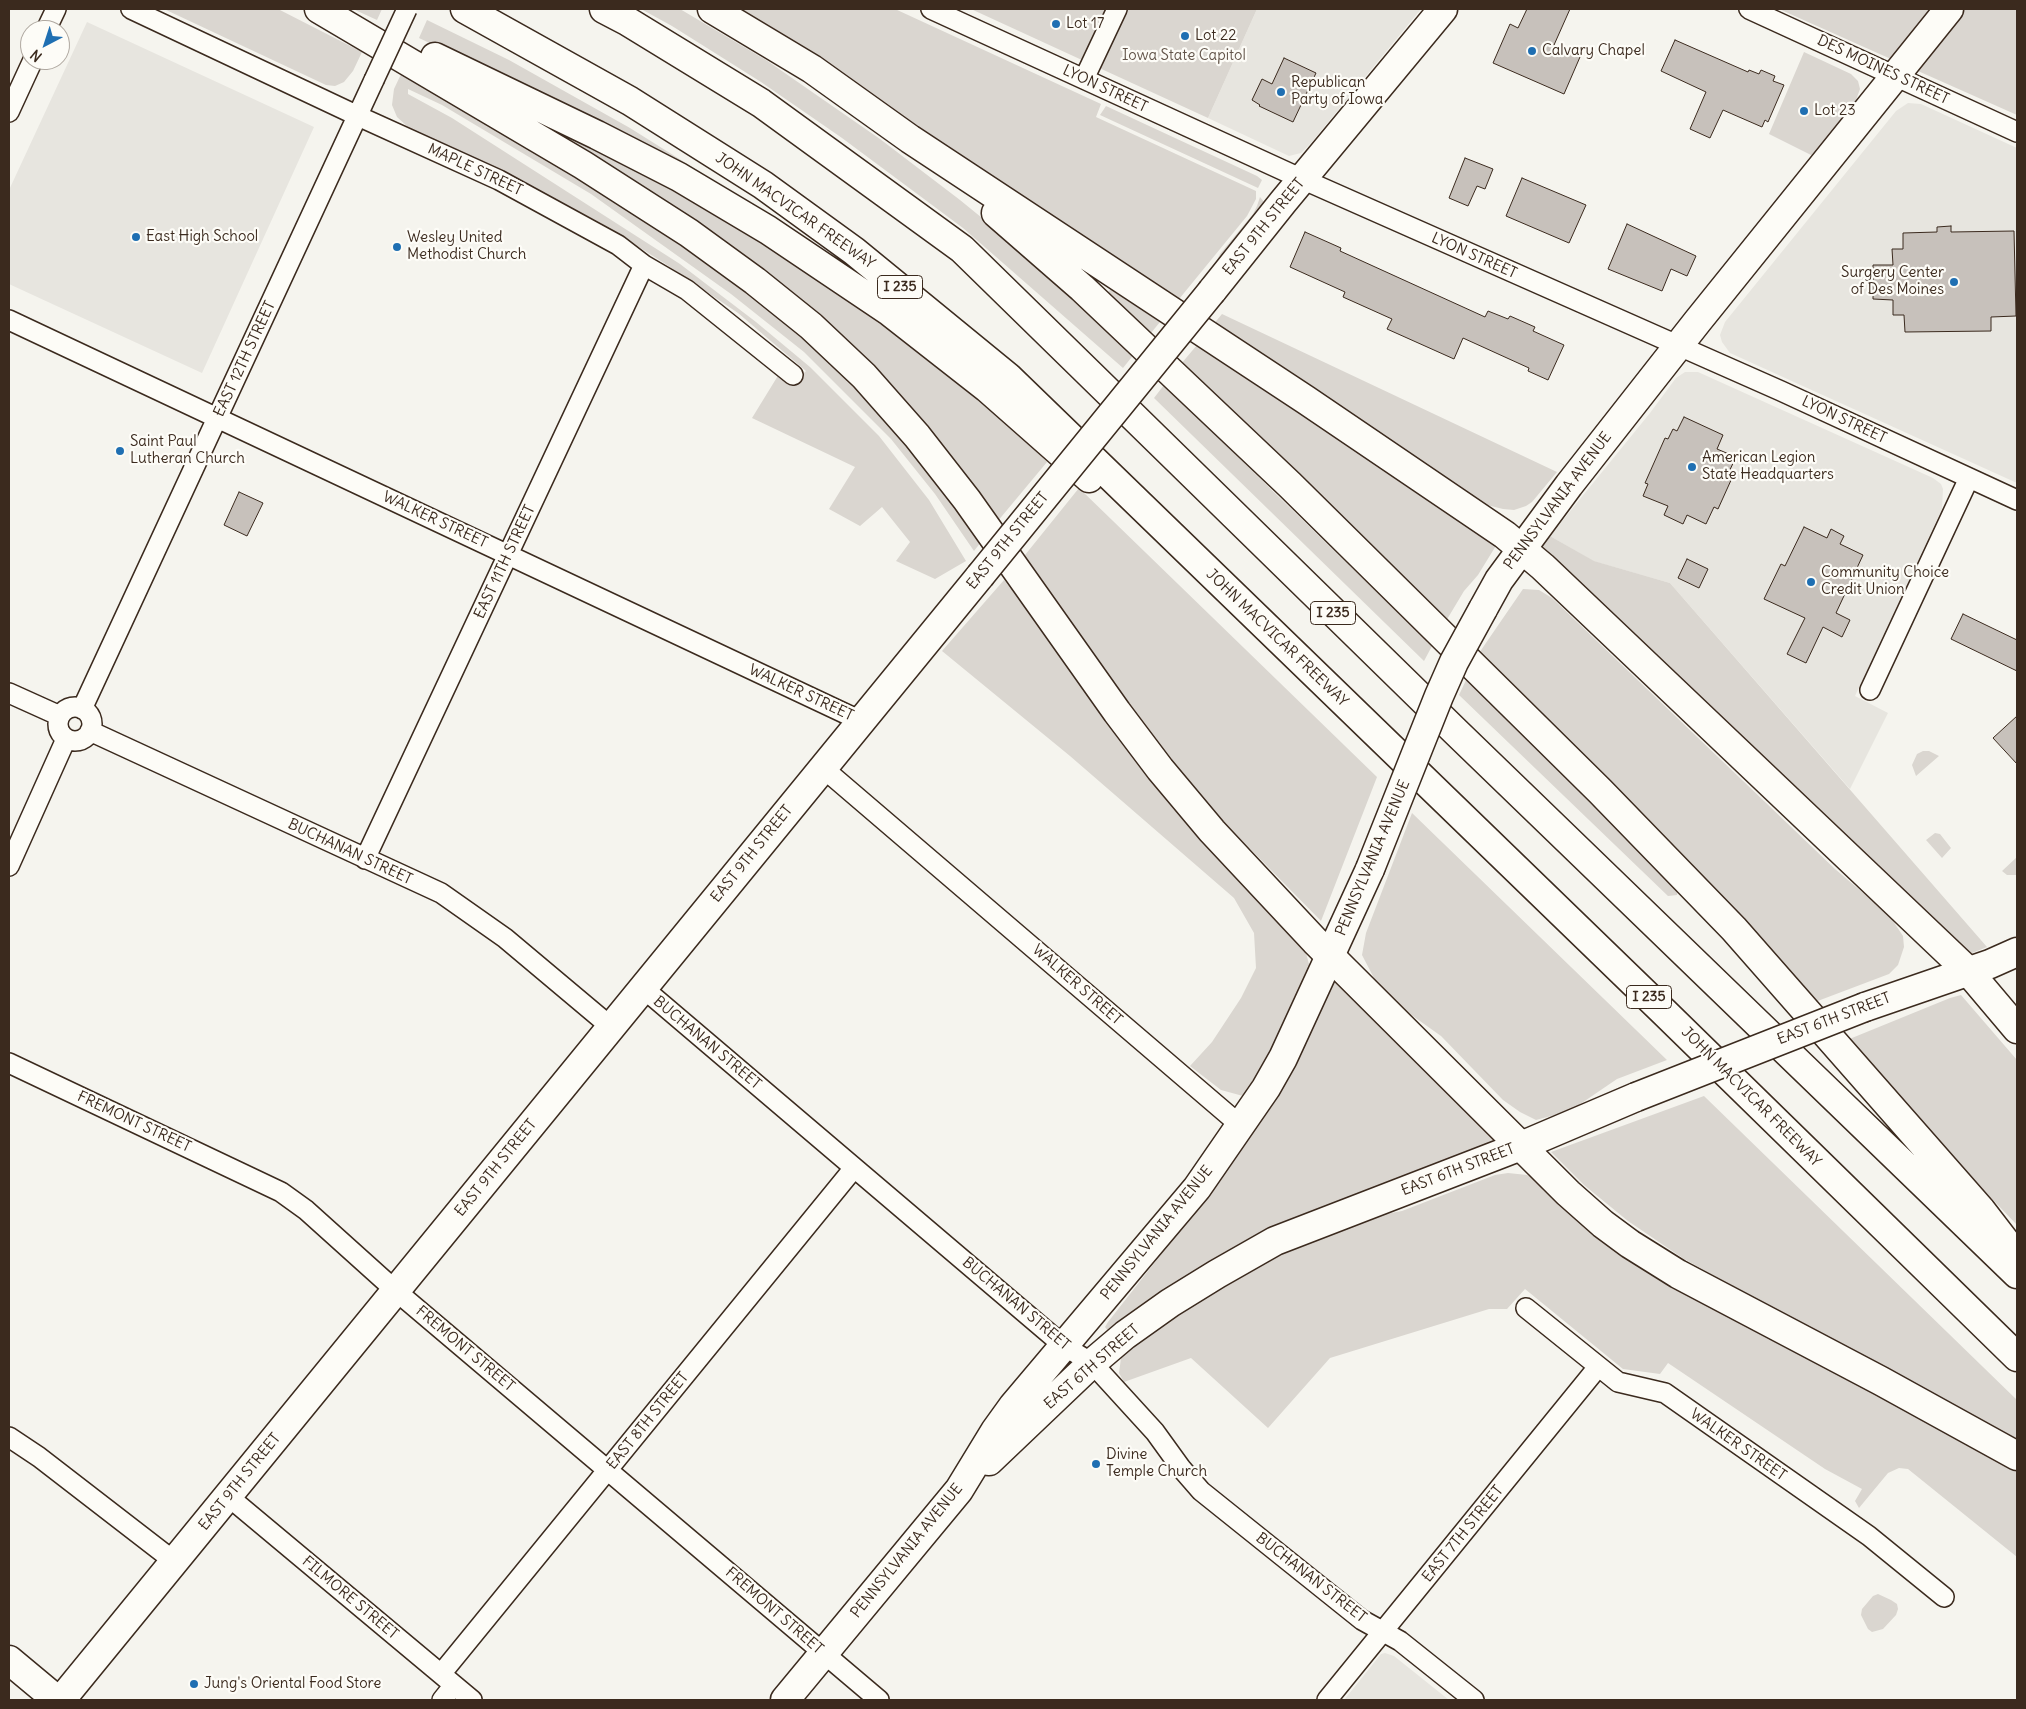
<!DOCTYPE html>
<style>
body{margin:0}
#map{position:relative;width:2026px;height:1709px;overflow:hidden;background:#f5f4ee;font-family:Delius,sans-serif}
canvas{display:block}
.frame{position:absolute;inset:0;border:10px solid #3b2a1e;pointer-events:none}
.north{position:absolute;left:20px;top:20px;width:50px;height:50px;box-sizing:border-box;background:#fdfcf7;border:1px solid #afa8a0;border-radius:50%;rotate:220deg;font-size:14px;font-weight:700;line-height:20px;text-align:center;color:#3b2a1e}
.north::after{content:'';display:block;margin:auto;width:18px;height:22px;background:#1f6fb2;clip-path:polygon(50% 0,100% 100%,50% 72%,0 100%)}
</style>
<div id="map">
<canvas width="2026" height="1709"></canvas>
<div class="frame"></div>
<div class="north">N</div>
</div>
<script>
const ctx = document.querySelector('canvas').getContext('2d');
ctx.lineJoin = 'round';
function fillPath(path, color) { ctx.fillStyle = color; ctx.fill(path, 'evenodd'); }
const poly = rows => new Path2D(rows.map(r => 'M' + r).join(''));
function stroke(path, color, width, dash) { ctx.strokeStyle = color; ctx.lineWidth = width; ctx.lineCap = dash ? 'butt' : 'round'; ctx.setLineDash(dash || []); ctx.stroke(path); }
function label(font, color, halo, rows, align = 'center') {
  ctx.font = font + ' Delius,sans-serif'; ctx.lineWidth = 4.5; ctx.setLineDash([]); ctx.textBaseline = 'middle'; ctx.strokeStyle = halo; ctx.fillStyle = color; for (const [text, x, y, turn = 0] of rows) {
    ctx.save(); ctx.translate(x, y); ctx.rotate((+turn || 0) * Math.PI / 180); ctx.textAlign = isNaN(turn) ? turn : align; if (halo) ctx.strokeText(text, 0, 0); ctx.fillText(text, 0, 0); ctx.restore();
  }
}
const built = poly([
 [1257,9,1421,9,1311,143,1301,153,1289,156,1208,118],
 [87,22,314,127,202,373,9,284,9,190],
 [1908,103,1921,104,2017,148,2017,483,1730,353,1722,342,1720,335,1725,322,1896,111],
 [1685,372,1698,372,1933,478,1941,484,1943,489,1942,509,1855,696,1888,713,1850,789,1670,583,1593,561,1550,536,1650,413,1676,378],
 [1385,1653,1394,1656,1449,1700,1344,1700,1381,1654]
]);
const green = poly([
 [164,9,278,9,362,52,353,71,344,82,335,86,326,85],
 [353,9,382,9,377,20],
 [641,9,680,9,766,60,880,139,960,200,1057,279,1135,353,1123,368,963,228,842,138,761,82,672,26],
 [739,9,895,9,1101,104,1096,117,1256,191,1256,199,1247,216,1175,304,867,92],
 [971,9,1257,9,1208,118],
 [1779,9,2017,9,2017,115,1864,47],
 [427,20,509,60,630,128,708,177,705,179,570,110,419,38],
 [1804,52,1851,74,1858,81,1860,89,1856,100,1813,156,1769,134],
 [402,72,625,206,739,283,820,350,904,440,981,542,974,551,935,494,891,439,804,352,731,294,591,194,442,105,408,89,408,94,452,118,680,264,756,322,810,367,879,436,929,500,966,561,935,579,896,561,910,542,882,507,860,526,829,509,855,467,752,418,779,374,793,384,806,371,738,313,664,263,599,222,488,165,409,128,397,117,392,105,394,89],
 [1106,106,1257,176,1262,180,1258,188,1100,115],
 [549,128,612,157,701,204,803,267,869,312,995,410,1047,462,997,522,872,367,791,291,720,240],
 [1260,197,1264,202,1262,209,1217,266,1215,264,1220,254,1253,214,1257,206],
 [1111,289,1160,322,1151,333,1107,293],
 [1222,314,1557,472,1532,502,1526,506,1514,510,1503,509,1483,504,1212,326],
 [1197,345,1497,544,1478,575,1464,591,1446,621,1181,364],
 [1164,385,1432,646,1424,661,1154,398],
 [1079,488,1377,777,1321,921,1215,813,1162,753,1021,560],
 [1550,536,1594,561,1670,583,1987,947,1967,955,1540,550],
 [1004,580,1305,949,1310,968,1307,979,1269,1055,1243,1096,1221,1090,1190,1066,1212,1042,1241,998,1256,968,1254,933,1234,898,1070,756,942,651],
 [1523,589,1539,590,1552,598,1835,869,1889,915,1903,936,1904,947,1898,965,1889,974,1815,1002,1617,787,1477,656],
 [1467,678,1589,797,1678,889,1677,895,1668,896,1459,695],
 [1923,751,1929,751,1939,756,1916,776,1912,765,1917,754],
 [1412,813,1667,1060,1617,1079,1570,1111,1536,1120,1520,1112,1503,1100,1441,1036,1396,1004,1375,980,1362,955,1366,933],
 [1935,833,1940,834,1951,848,1942,858,1926,840],
 [2017,857,2017,875,2007,875,2002,871],
 [1338,980,1494,1138,1493,1141,1411,1174,1115,1329,1108,1331,1105,1327,1108,1322,1188,1220,1332,981],
 [1961,995,2017,1060,2017,1225,1950,1155,1847,1040,1950,998],
 [1704,1096,2017,1400,2017,1443,1684,1259,1628,1221,1584,1185,1551,1152],
 [1508,1173,1527,1175,1535,1179,1612,1247,1707,1305,1786,1348,1853,1380,2017,1470,2017,1557,1908,1469,1899,1468,1888,1473,1859,1508,1855,1501,1862,1489,1825,1469,1668,1363,1660,1374,1623,1369,1525,1289,1507,1309,1489,1309,1330,1358,1268,1428,1191,1358,1124,1382,1119,1373,1121,1358,1153,1329,1216,1287,1293,1247,1358,1219,1402,1211,1495,1175],
 [1878,1594,1891,1600,1897,1604,1898,1609,1896,1615,1883,1629,1872,1632,1868,1629,1861,1615,1862,1609,1873,1596]
]);
const building = poly([
 [1527,9,1570,9,1554,45,1580,57,1564,94,1493,63,1510,24,1518,28,1527,9],
 [1675,40,1748,72,1749,70,1759,74,1761,70,1775,76,1773,81,1784,85,1768,122,1765,120,1762,127,1723,110,1710,138,1690,129,1706,92,1661,71,1675,40],
 [1284,58,1316,73,1293,122,1259,106,1260,105,1252,100,1262,79,1272,84,1284,58],
 [1465,158,1493,169,1485,189,1477,186,1468,206,1449,198,1465,158],
 [1522,178,1586,205,1569,243,1506,216,1522,178],
 [1627,224,1696,256,1687,276,1671,269,1662,291,1608,269,1627,224],
 [1951,226,1951,232,2014,231,2016,316,1991,317,1991,331,1905,332,1904,315,1893,315,1893,300,1873,299,1873,265,1893,265,1892,249,1903,249,1903,233,1937,232,1937,227,1951,226],
 [1305,232,1341,248,1340,251,1485,317,1488,311,1508,319,1510,316,1535,327,1533,331,1564,345,1548,380,1528,371,1529,368,1463,338,1454,359,1387,329,1392,319,1343,297,1345,292,1290,267,1305,232],
 [1684,417,1723,435,1717,449,1736,457,1727,476,1732,478,1718,509,1714,507,1706,524,1687,515,1683,524,1664,515,1668,506,1643,496,1648,484,1645,483,1665,438,1668,439,1673,429,1677,431,1684,417],
 [239,492,263,503,247,536,224,525,239,492],
 [1804,527,1827,538,1831,529,1844,536,1840,544,1863,555,1836,613,1850,620,1842,637,1823,627,1806,663,1787,654,1805,618,1764,599,1781,564,1785,566,1804,527],
 [1687,559,1708,569,1699,588,1678,578,1687,559],
 [1963,614,2017,640,2017,671,1951,639,1963,614],
 [2017,716,2017,764,1993,738,2017,716]
]);
const street = poly([
 [131,9,358,116,499,180,618,245,644,265,687,290,793,375],
 [931,9,1302,179,1781,391,2017,500],
 [1749,9,2017,132],
 [46,30,56,9],
 [1084,79,1117,9],
 [9,112,33,60],
 [9,320,861,721],
 [1870,690,1969,478],
 [9,693,60,716],
 '58 724a17 17 0 1 1 34 0a17 17 0 1 1-34 0Z',
 [82,709,374,80],
 [90,731,441,893,505,938,611,1027],
 [823,768,1240,1125],
 [365,859,644,265],
 [9,866,66,739],
 [643,988,1064,1346,1092,1363,1155,1432,1181,1468,1201,1491,1362,1620,1400,1641,1474,1700],
 [9,1063,281,1192,306,1210,396,1291,879,1700],
 [1526,1308,1618,1382,1665,1393,1869,1536,1944,1597],
 [9,1437,39,1457,175,1562],
 [229,1497,472,1700],
 [441,1674,854,1168],
 [442,1700,454,1685],
 [1327,1700,1598,1367]
]);
const secondary = poly([
 [1212,291,1283,202,1443,9],
 [1483,609,1499,580,1569,485,1697,322,1949,9],
 [1865,1007,1990,964,2017,952],
 [989,1461,1092,1363,1125,1335,1170,1303,1217,1274,1275,1241,1521,1146,1636,1097],
 [9,1660,57,1700],
 [61,1700,980,576],
 [785,1700,959,1490,995,1431,1013,1406,1197,1188,1266,1088,1283,1058,1370,869]
]);
const highway = poly([
 [319,9,583,165,689,233,755,281,811,326,864,376,917,436,967,500,1117,712,1160,769,1212,831,1315,941,1568,1193,1603,1224,1630,1244,1678,1274,1881,1381,2017,1456],
 [465,9,630,101,763,185,854,251,1008,377,1664,1012,2017,1357],
 [604,9,627,21,761,103,962,249,1455,731,2017,1274],
 [712,9,812,69,910,139,1306,400,1505,535,1543,567,1968,971,2017,1029],
 [435,57,597,135,679,177,768,230,890,312,987,388,1089,478],
 [996,213,1082,288,1290,485,1600,791,1734,929,1981,1210,2011,1249]
]);
const streetBridge = poly([
 [374,80,407,9]
]);
const secondaryBridge = poly([
 [980,576,1212,291],
 [1370,869,1439,696,1454,662,1483,609],
 [1636,1097,1865,1007]
]);
const markers = [
 [1056,24,5,"#1f6fb2"],
 [1185,36,5,"#1f6fb2"],
 [1532,51,5,"#1f6fb2"],
 [1281,92,5,"#1f6fb2"],
 [1804,111,5,"#1f6fb2"],
 [136,237,5,"#1f6fb2"],
 [397,247,5,"#1f6fb2"],
 [1954,282,5,"#1f6fb2"],
 [120,451,5,"#1f6fb2"],
 [1692,467,5,"#1f6fb2"],
 [1811,582,5,"#1f6fb2"],
 [1096,1464,5,"#1f6fb2"],
 [194,1684,5,"#1f6fb2"]
];
const shields = [
 [900,287,45],
 [1333,613,45],
 [1649,997,45]
];
const shieldNames = [
 ["I 235",900,287],
 ["I 235",1333,613],
 ["I 235",1649,997]
];
const poiNames = [
 ["Lot 17",1066,24],
 ["Lot 22",1195,36],
 ["Calvary Chapel",1542,51],
 ["Republican",1291,83],
 ["Party of Iowa",1291,100],
 ["Lot 23",1814,111],
 ["East High School",146,237],
 ["Wesley United",407,238],
 ["Methodist Church",407,255],
 ["Surgery Center",1944,273,"right"],
 ["of Des Moines",1944,290,"right"],
 ["Saint Paul",130,442],
 ["Lutheran Church",130,459],
 ["American Legion",1702,458],
 ["State Headquarters",1702,475],
 ["Community Choice",1821,573],
 ["Credit Union",1821,590],
 ["Divine",1106,1455],
 ["Temple Church",1106,1472],
 ["Jung's Oriental Food Store",204,1684]
];
const parkNames = [
 ["Iowa State Capitol",1184,56]
];
const streetNames = [
 ["DES MOINES STREET",1883,70,25],
 ["LYON STREET",1105,89,25],
 ["MAPLE STREET",475,170,25],
 ["JOHN MACVICAR FREEWAY",795,211,35],
 ["EAST 9TH STREET",1264,227,-51],
 ["LYON STREET",1474,256,24],
 ["EAST 12TH STREET",245,359,-65],
 ["LYON STREET",1844,420,25],
 ["PENNSYLVANIA AVENUE",1558,501,-53],
 ["WALKER STREET",435,520,25],
 ["EAST 9TH STREET",1008,541,-51],
 ["EAST 11TH STREET",505,562,-65],
 ["JOHN MACVICAR FREEWAY",1277,638,44],
 ["WALKER STREET",801,693,25],
 ["BUCHANAN STREET",350,852,25],
 ["EAST 9TH STREET",752,854,-51],
 ["PENNSYLVANIA AVENUE",1373,858,-67],
 ["WALKER STREET",1077,985,41],
 ["EAST 6TH STREET",1834,1019,-21],
 ["BUCHANAN STREET",707,1043,40],
 ["JOHN MACVICAR FREEWAY",1751,1097,45],
 ["FREMONT STREET",134,1122,25],
 ["EAST 9TH STREET",496,1168,-51],
 ["EAST 6TH STREET",1458,1170,-21],
 ["PENNSYLVANIA AVENUE",1157,1233,-51],
 ["BUCHANAN STREET",1016,1304,40],
 ["FREMONT STREET",465,1349,40],
 ["EAST 6TH STREET",1092,1367,-41],
 ["EAST 8TH STREET",648,1421,-51],
 ["WALKER STREET",1738,1445,35],
 ["EAST 9TH STREET",240,1482,-51],
 ["EAST 7TH STREET",1463,1534,-51],
 ["PENNSYLVANIA AVENUE",907,1551,-51],
 ["BUCHANAN STREET",1311,1578,38],
 ["FILMORE STREET",350,1598,40],
 ["FREMONT STREET",774,1611,41]
];
fillPath(built, '#e7e5df');
fillPath(green, '#dad6d0');
fillPath(building, '#c7c1bb');
stroke(building, '#3b2a1e', 1);
stroke(street, '#3b2a1e', 22);
stroke(secondary, '#3b2a1e', 31);
stroke(highway, '#3b2a1e', 31);
stroke(street, '#fdfcf7', 19);
stroke(secondary, '#fdfcf7', 28);
stroke(highway, '#fdfcf7', 28);
stroke(streetBridge, '#3b2a1e', 22, []);
stroke(secondaryBridge, '#3b2a1e', 31, []);
stroke(streetBridge, '#fdfcf7', 19);
stroke(secondaryBridge, '#fdfcf7', 28);
for (const [x, y, r, color] of markers) { const dot = new Path2D(); dot.arc(x, y, r, 0, 2 * Math.PI); ctx.fillStyle = color; ctx.fill(dot); stroke(dot, '#fdfcf7', 2); }
for (const [x, y, w] of shields) { const box = new Path2D(); box.roundRect(x - w / 2, y - 11.5, w, 23, 4); ctx.fillStyle = '#fdfcf7'; ctx.fill(box); stroke(box, '#3b2a1e', 1); }
label('bold 14px', '#3b2a1e', null, shieldNames);
label('15px', '#3b2a1e', '#fdfcf7', poiNames, 'left');
label('15px', '#63554a', '#fdfcf7', parkNames);
label('15px', '#3b2a1e', '#fdfcf7', streetNames);
</script>
